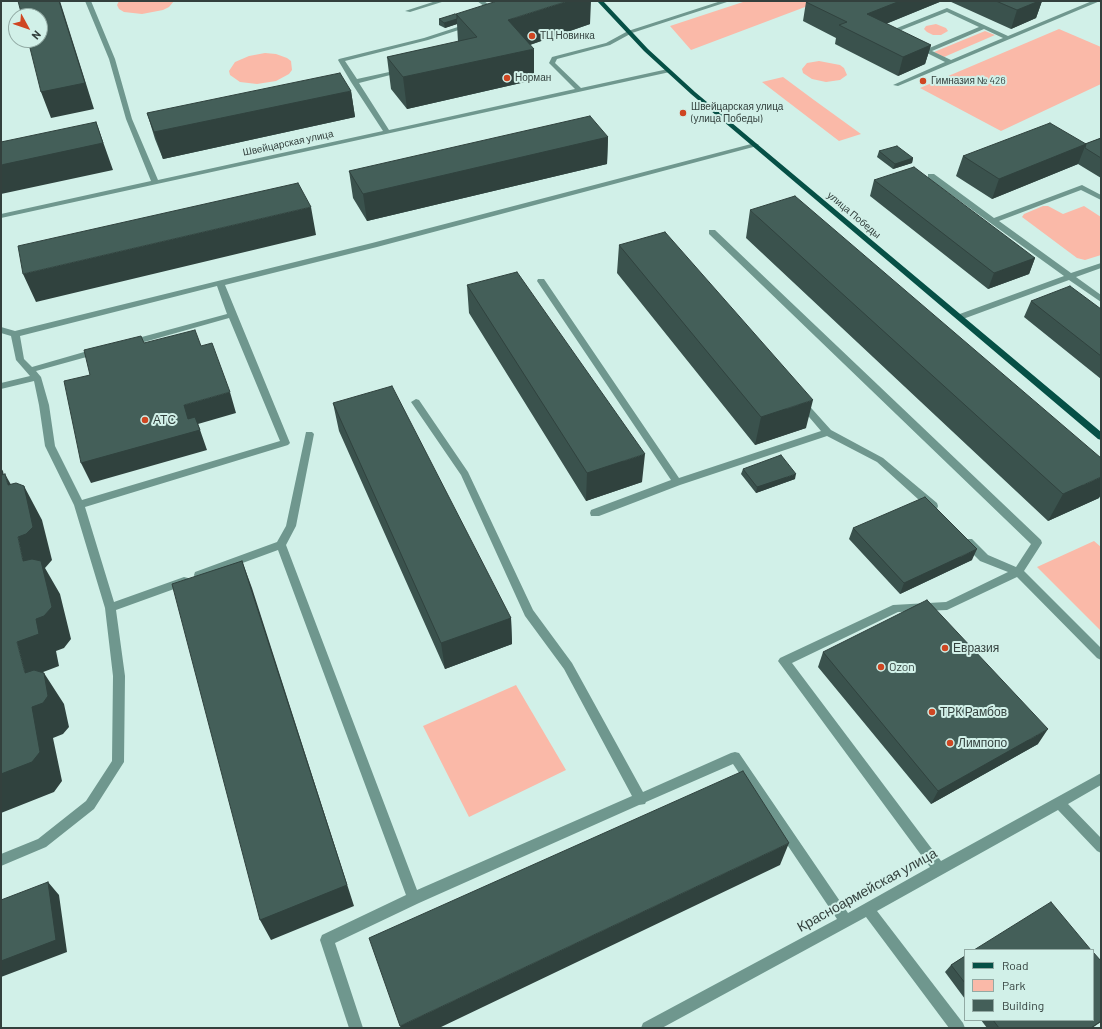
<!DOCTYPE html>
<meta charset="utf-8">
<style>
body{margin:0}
#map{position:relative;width:1102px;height:1029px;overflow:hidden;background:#d1f0e8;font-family:Barlow,sans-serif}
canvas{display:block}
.frame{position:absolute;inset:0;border:2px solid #33403d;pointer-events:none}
.legend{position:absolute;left:964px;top:949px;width:130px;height:72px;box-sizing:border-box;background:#d1f0e8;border:1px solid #92aaa4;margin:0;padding:5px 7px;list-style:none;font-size:12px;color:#33403d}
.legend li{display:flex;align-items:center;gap:8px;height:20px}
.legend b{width:20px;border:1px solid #92aaa4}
.north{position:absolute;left:8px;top:8px;width:40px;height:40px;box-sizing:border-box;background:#d1f0e8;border:1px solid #92aaa4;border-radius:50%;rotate:130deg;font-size:11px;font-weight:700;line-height:16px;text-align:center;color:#33403d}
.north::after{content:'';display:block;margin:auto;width:14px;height:18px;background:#cf4622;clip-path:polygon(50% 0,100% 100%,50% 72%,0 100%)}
</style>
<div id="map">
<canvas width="1102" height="1029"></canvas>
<div class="frame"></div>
<ul class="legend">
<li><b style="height:5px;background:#065046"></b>Road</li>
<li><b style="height:11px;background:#fab9a8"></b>Park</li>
<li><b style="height:11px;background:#445f59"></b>Building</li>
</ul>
<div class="north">N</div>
</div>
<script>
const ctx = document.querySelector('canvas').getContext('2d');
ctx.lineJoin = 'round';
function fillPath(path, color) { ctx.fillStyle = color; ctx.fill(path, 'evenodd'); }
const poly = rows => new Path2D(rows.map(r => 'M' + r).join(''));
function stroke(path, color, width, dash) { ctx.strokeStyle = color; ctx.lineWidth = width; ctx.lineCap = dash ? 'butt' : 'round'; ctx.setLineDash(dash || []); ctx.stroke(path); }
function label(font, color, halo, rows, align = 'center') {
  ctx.font = font + ' Barlow,sans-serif'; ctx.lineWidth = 4; ctx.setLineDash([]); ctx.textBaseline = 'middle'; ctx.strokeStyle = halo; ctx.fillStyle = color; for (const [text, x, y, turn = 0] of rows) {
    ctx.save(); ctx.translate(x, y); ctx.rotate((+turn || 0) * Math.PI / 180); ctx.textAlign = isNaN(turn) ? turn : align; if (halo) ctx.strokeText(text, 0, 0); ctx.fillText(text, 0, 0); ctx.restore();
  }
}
const green = poly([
 [119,1,174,1,169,7,163,10,142,14,124,12,119,9,117,5],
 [746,1,821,1,691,50,670,26],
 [936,24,946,28,948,31,941,35,933,35,927,32,924,29,926,26],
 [1059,29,1101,47,1101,84,1001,131,920,88],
 [985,31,995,35,944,57,934,52],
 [265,53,276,54,287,58,291,61,292,70,289,74,276,81,257,84,240,82,230,75,229,71,235,62,249,56],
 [819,61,840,65,844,68,847,75,840,80,826,82,812,79,803,73,802,69,807,63],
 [783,77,814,100,861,134,839,141,762,82],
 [1043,206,1048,206,1063,214,1084,206,1101,217,1101,255,1085,260,1077,258,1022,217,1024,214],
 [1094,541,1101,547,1101,631,1037,567],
 [516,685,566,770,469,817,423,726]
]);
const minor = poly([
 [85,1,91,1,115,59,132,119,158,180,383,131,351,82,338,60,339,59,424,38,467,24,471,24,471,26,428,40,345,61,357,79,403,69,406,71,359,83,389,130,575,89,549,63,552,57,606,43,628,31,721,1,730,1,632,33,610,45,557,59,555,63,581,88,668,69,671,71,670,72,1,218,1,214,151,181,126,119,109,59,85,1],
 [436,1,445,1,410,12,405,11,436,1],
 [477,1,484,1,500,13,495,14,477,1],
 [1092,1,1100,1,898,86,893,85,945,62,915,47,915,45,919,45,927,49,979,27,947,12,894,33,896,35,895,36,887,34,887,32,947,8,1008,36,1092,1],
 [984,29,1003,38,951,60,932,51,984,29],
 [755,143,759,145,757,146,377,247,225,285,290,443,288,445,85,507,114,602,184,577,188,578,189,581,188,584,116,610,125,676,124,762,94,809,46,847,1,866,1,854,38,839,86,801,112,761,113,676,105,608,74,505,45,446,39,405,34,381,1,389,1,383,30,376,16,360,11,336,1,333,1,327,15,331,372,243,755,143],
 [217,286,227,314,127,341,126,343,130,346,229,318,280,441,82,500,55,446,49,405,41,377,36,371,101,353,102,351,98,348,32,367,24,359,20,336,217,286],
 [928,174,934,174,994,218,1082,185,1101,195,1101,200,1081,190,999,221,1071,273,1101,263,1101,268,1076,277,1101,295,1101,302,1069,280,963,319,957,319,956,317,957,315,1064,276,928,178,928,174],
 [709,230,715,230,1041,540,1042,543,1024,571,1101,648,1101,660,1097,658,1017,577,947,610,898,612,792,663,941,861,1101,773,1101,785,1068,804,1101,838,1101,853,1097,851,1058,810,877,911,963,1023,965,1028,949,1028,866,917,662,1028,641,1028,643,1023,837,919,733,764,646,802,645,804,639,805,419,903,335,943,363,1028,349,1028,320,940,322,935,406,895,278,550,199,579,195,578,194,575,195,572,277,542,286,526,306,432,312,432,314,434,296,526,286,545,417,890,632,796,564,669,525,616,461,475,411,402,416,399,419,400,468,472,533,610,572,663,643,792,731,753,735,752,739,753,848,913,930,867,778,661,780,658,893,605,946,602,1008,572,980,561,964,545,963,542,964,539,972,539,988,555,1016,567,1031,544,709,234,709,230],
 [538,279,544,279,679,478,821,431,798,404,796,402,801,399,804,400,831,430,883,458,937,503,938,506,937,509,929,509,877,462,827,436,680,485,599,516,591,516,590,513,591,510,671,480,537,281,538,279]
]);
const major = poly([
 [597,1,603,1,648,49,695,92,1101,432,1101,440,1098,439,691,94,644,51,597,1]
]);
const wall = poly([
 [809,1,942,1,886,24,931,45,925,64,898,76,835,44,836,38,803,21,806,2],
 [949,1,1042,1,1036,18,1011,29],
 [456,14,590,24,530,45,534,80,407,109,391,89,387,57,458,42,457,24,445,28,439,25,439,19,457,15],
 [351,91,355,117,163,159,155,139,147,113],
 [608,137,607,164,367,221,353,198,349,171],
 [1101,138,1101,178,1078,164,992,199,956,176,963,156,1085,144],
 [879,151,913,158,912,163,893,169,877,157],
 [874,180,1035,258,1029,274,988,289,870,196],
 [750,210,1099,498,1048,521,746,238],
 [619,245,806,428,755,445,617,273],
 [467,285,642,482,586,501,469,313],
 [1031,301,1101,309,1101,379,1024,317],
 [333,403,511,618,512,644,445,669,339,431],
 [743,469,795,479,756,493,741,474],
 [853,528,972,560,900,594,849,539],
 [823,652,1038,744,931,804,818,667],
 [965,956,965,999,945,972,951,965],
 [1101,961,1101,1022,1092,1028,987,1028,981,1020,1093,1020]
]);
const shadedWall = poly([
 [59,1,60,1,94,109,51,118,41,92],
 [568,1,591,1,590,24,509,52,508,20],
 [900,1,942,1,863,33,867,14],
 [1039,1,1042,1,1036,18,1011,29,1017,10],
 [457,19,457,24,445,28,444,23],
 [931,45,925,64,898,76,903,57],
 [534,49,534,80,407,109,403,77],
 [351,91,355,117,163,159,154,132],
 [96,122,113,170,1,194,1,165],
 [608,137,607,164,367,221,363,194],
 [1086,144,1078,164,992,199,999,179],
 [913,158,912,163,893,169,895,164],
 [311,207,316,235,36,302,23,274],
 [1035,258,1029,274,988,289,994,273],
 [230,392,236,413,198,424,207,450,91,483,81,463,184,405],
 [813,400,806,428,755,445,761,417],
 [645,454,642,482,586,501,587,473],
 [1,468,3,471,8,496,1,505],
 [5,474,24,508,8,485],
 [796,474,795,479,756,493,757,487],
 [1101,477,1101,495,1099,498,1048,521,1063,494],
 [24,486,42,520,52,560,45,568,60,594,71,639,64,648,56,651,59,666,38,674,44,673,64,704,69,727,63,734,53,738,62,781,54,792,1,813,1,774,25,673,17,642,23,561,18,537],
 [977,549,972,560,900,594,904,583],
 [242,561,252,588,354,906,271,940,260,920],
 [511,618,512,644,445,669,441,643],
 [1048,729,1038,744,931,804,938,791],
 [789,843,780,865,439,1028,401,1028,400,1026],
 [48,882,59,895,67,952,1,977,1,961]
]);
const building = poly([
 [18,1,59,1,85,83,41,92,28,40,40,40,40,16,22,16,18,1],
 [497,1,568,1,508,20,534,49,403,77,387,57,477,37,456,14,497,1],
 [809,1,900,1,867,14,931,45,903,57,839,25,847,22,806,2,809,1],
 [996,1,1039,1,1017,10,996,1],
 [455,14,457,15,457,19,444,23,439,19,455,14],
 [340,73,351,91,154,132,147,113,340,73],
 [590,116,608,137,363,194,349,171,590,116],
 [96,122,103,143,1,165,1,142,96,122],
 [1050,123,1086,144,999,179,963,156,1050,123],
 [1101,138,1101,158,1085,148,1086,144,1085,144,1101,138],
 [897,146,913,158,895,164,879,151,897,146],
 [914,167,1035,258,994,273,874,180,914,167],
 [298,183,311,207,23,274,18,246,298,183],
 [795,196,1101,458,1101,477,1063,494,750,210,795,196],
 [665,232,813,400,761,417,619,245,665,232],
 [517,272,645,454,587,473,467,285,517,272],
 [1070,286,1101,309,1101,356,1031,301,1070,286],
 [195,330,201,346,212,343,230,392,184,405,188,419,195,417,200,430,81,463,64,381,90,375,84,350,141,336,144,343,195,330],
 [392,386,511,618,441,643,333,403,392,386],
 [781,455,796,474,757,487,743,469,781,455],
 [5,474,8,485,16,483,24,486,33,527,26,534,18,537,23,561,32,559,41,561,52,607,44,616,36,619,39,634,17,642,25,673,34,670,44,673,48,696,43,703,32,707,40,752,32,762,1,774,1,475,5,474],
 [925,497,977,549,904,583,853,528,925,497],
 [242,561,347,885,260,920,172,584,242,561],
 [927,600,1048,729,938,791,823,652,927,600],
 [743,771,789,843,400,1026,369,938,743,771],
 [48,882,56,940,1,961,1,900,48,882],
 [1051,902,1091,950,974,950,1051,902],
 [1093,952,1101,961,1101,1021,1091,1028,999,1028,993,1020,1093,1020,1093,952],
 [965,956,965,983,951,965,965,956]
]);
const markers = [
 [532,36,4,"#cf4622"],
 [507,78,4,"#cf4622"],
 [923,81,4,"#cf4622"],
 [683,113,4,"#cf4622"],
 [145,420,4,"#cf4622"],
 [945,648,4,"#cf4622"],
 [881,667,4,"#cf4622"],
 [932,712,4,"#cf4622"],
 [950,743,4,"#cf4622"]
];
const farPoinames = [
 ["ТЦ Новинка",540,36],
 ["Норман",515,78],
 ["Гимназия № 426",931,81],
 ["Швейцарская улица",691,107],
 ["(улица Победы)",691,119]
];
const farStreetnames = [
 ["Швейцарская улица",288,143,-12],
 ["улица Победы",854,215,40]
];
const poiNames = [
 ["АТС",153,420],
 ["Евразия",953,648],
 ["Ozon",889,667],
 ["ТРК Рамбов",940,712],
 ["Лимпопо",958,743]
];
const nearStreetnames = [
 ["Красноармейская улица",867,890,-29]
];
fillPath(green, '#fab9a8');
fillPath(minor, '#6f978e');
fillPath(major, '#065046');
fillPath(wall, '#3a524d');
fillPath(shadedWall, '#30423e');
fillPath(building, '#445f59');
stroke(building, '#30423e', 1);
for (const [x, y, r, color] of markers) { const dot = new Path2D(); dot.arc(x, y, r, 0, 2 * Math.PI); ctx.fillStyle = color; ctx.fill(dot); stroke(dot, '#d1f0e8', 1.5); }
label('10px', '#33403d', '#d1f0e8', farPoinames, 'left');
label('10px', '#33403d', '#d1f0e8', farStreetnames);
label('12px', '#33403d', '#d1f0e8', poiNames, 'left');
label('14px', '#33403d', '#d1f0e8', nearStreetnames);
</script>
